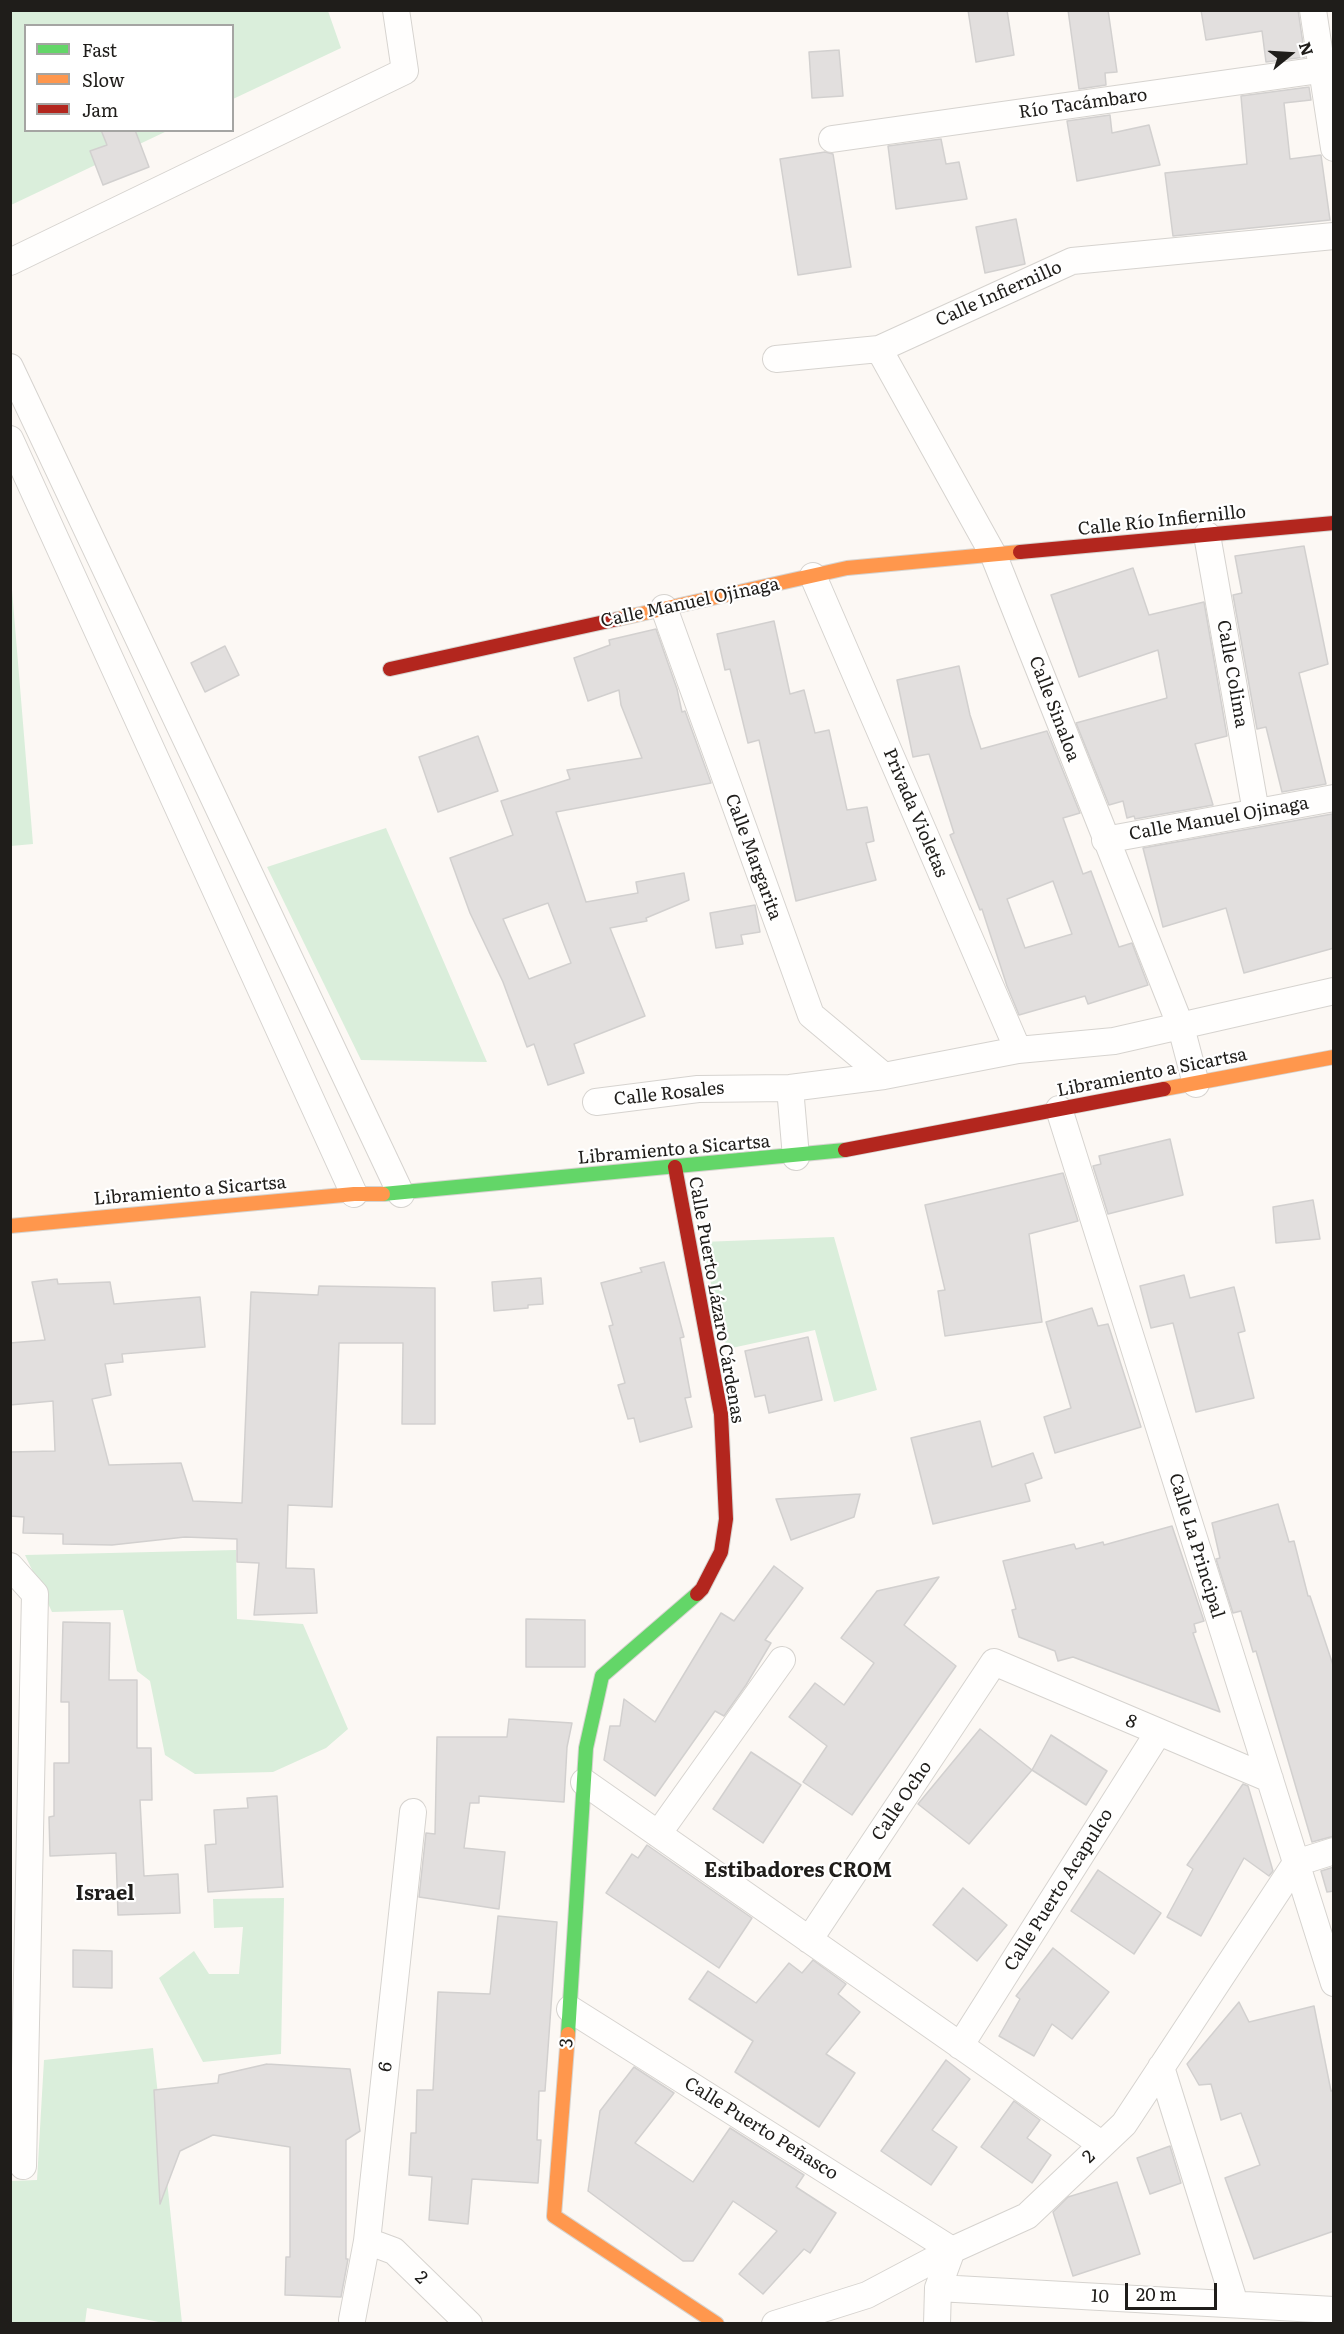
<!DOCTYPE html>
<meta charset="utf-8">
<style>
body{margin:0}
#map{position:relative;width:1344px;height:2334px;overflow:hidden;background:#fcf8f4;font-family:Literata,serif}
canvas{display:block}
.frame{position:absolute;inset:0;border:12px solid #1f1d1a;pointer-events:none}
.legend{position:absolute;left:24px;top:24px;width:210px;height:108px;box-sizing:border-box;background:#fff;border:2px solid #a5a5a3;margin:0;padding:8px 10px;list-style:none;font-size:18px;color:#1f1d1a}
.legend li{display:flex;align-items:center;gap:12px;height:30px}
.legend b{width:30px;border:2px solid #a5a5a3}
.north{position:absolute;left:1260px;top:24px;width:60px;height:60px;-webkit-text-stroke:4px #fff;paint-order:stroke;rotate:72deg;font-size:16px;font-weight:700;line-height:24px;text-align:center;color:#1f1d1a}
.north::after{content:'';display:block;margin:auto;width:21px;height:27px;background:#1f1d1a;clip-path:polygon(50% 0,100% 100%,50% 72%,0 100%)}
.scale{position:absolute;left:1125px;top:2283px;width:92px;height:27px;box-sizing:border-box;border:3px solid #1f1d1a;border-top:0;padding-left:8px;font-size:18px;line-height:21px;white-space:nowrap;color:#1f1d1a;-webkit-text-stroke:4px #fff;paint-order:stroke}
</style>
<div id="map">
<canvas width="1344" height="2334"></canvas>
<div class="frame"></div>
<ul class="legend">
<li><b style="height:8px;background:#63d668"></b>Fast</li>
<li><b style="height:8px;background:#ff974d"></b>Slow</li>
<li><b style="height:8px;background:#b3261e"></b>Jam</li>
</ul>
<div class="north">N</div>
<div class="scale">20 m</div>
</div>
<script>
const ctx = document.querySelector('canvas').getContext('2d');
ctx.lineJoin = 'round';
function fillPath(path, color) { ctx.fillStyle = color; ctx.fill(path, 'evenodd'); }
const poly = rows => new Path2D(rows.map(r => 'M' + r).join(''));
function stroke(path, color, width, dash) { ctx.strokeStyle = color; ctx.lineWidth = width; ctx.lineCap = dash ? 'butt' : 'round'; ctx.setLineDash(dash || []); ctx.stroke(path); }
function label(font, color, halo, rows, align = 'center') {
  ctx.font = font + ' Literata,serif'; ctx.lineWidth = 4.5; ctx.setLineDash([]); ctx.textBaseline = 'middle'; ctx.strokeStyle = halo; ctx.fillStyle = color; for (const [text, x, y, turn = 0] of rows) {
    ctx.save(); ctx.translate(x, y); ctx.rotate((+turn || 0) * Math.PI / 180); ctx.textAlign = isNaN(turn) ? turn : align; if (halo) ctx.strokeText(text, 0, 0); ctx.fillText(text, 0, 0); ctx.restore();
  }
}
const green = poly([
 [11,11,328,11,341,48,233,99,232,26,26,26,26,130,167,131,11,205],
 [10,566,33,844,11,846,10,846],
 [386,828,487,1062,361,1060,267,867],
 [834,1237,877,1390,834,1402,815,1330,727,1349,701,1242],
 [236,1550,237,1619,303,1624,348,1729,326,1748,273,1772,195,1774,165,1755,150,1681,137,1671,123,1610,52,1612,25,1555],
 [284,1898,281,2054,203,2062,159,1978,194,1951,209,1974,239,1974,243,1927,214,1928,213,1899],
 [153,2048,182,2323,164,2323,87,2308,85,2323,11,2323,10,2181,37,2180,44,2060]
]);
const building = poly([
 [968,10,1007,10,1014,55,976,62,968,10],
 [1068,10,1108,10,1117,72,1105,73,1106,85,1079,89,1068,10],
 [1201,10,1298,10,1305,57,1266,62,1262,31,1206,40,1201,10],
 [839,50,843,96,812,98,809,52,839,50],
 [1309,87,1311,100,1284,103,1290,159,1321,155,1330,220,1173,236,1165,173,1247,164,1241,96,1309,87],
 [1110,115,1112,133,1149,125,1160,165,1077,181,1067,121,1110,115],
 [101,130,135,130,149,167,103,185,90,151,107,145,101,130],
 [941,139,946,164,959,162,967,199,896,209,888,146,941,139],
 [825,152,833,154,851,267,798,275,780,159,825,152],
 [1016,219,1025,264,985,273,976,227,1016,219],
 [1304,546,1328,664,1299,673,1326,784,1282,792,1266,727,1257,729,1233,595,1242,593,1235,556,1304,546],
 [1133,568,1149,615,1204,602,1227,736,1195,744,1213,805,1135,819,1134,816,1127,818,1123,801,1109,805,1076,723,1167,698,1158,650,1079,677,1051,595,1133,568],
 [774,621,790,694,804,690,815,733,829,730,847,810,867,807,874,841,866,843,876,880,796,901,759,740,748,743,730,669,725,670,717,634,774,621],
 [656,629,677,689,682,712,685,711,711,783,556,812,586,902,638,893,636,882,684,873,689,900,646,918,647,921,610,928,645,1016,574,1044,584,1073,548,1085,534,1044,527,1047,503,982,470,913,450,858,513,835,501,801,570,779,567,770,642,758,621,705,619,690,588,701,574,658,610,645,609,640,656,629],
 [548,903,571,963,529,979,503,919,548,903],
 [225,646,239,675,205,692,191,663,225,646],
 [959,666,970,715,981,749,1047,731,1080,813,1063,818,1083,874,1091,871,1119,947,1132,943,1148,985,1088,1004,1085,996,1019,1015,1007,986,982,909,980,910,950,835,954,833,929,754,913,757,897,680,959,666],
 [1053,881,1072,934,1025,948,1007,899,1053,881],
 [478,736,498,791,438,812,419,757,478,736],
 [1332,814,1334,948,1244,973,1226,908,1163,927,1143,848,1332,814],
 [755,905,760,932,741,935,743,944,716,948,710,913,755,905],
 [1170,1139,1183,1195,1108,1214,1093,1166,1101,1164,1099,1156,1170,1139],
 [1063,1173,1078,1221,1029,1234,1042,1322,945,1336,938,1291,945,1290,925,1205,1063,1173],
 [1313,1200,1320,1239,1276,1243,1273,1207,1313,1200],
 [664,1262,684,1337,680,1338,691,1397,685,1398,692,1427,640,1442,634,1418,628,1419,618,1385,625,1383,609,1326,613,1325,601,1283,642,1272,640,1268,664,1262],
 [1184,1275,1190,1298,1234,1287,1245,1331,1238,1333,1254,1398,1196,1412,1173,1323,1151,1328,1140,1286,1184,1275],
 [541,1278,543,1304,528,1305,528,1308,494,1311,492,1282,541,1278],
 [57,1279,58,1284,110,1282,114,1304,200,1297,205,1347,122,1354,123,1362,105,1364,111,1395,92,1399,109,1465,181,1463,193,1501,242,1503,251,1292,318,1295,319,1286,435,1288,435,1424,402,1424,403,1343,339,1343,332,1507,288,1505,286,1568,314,1569,317,1613,254,1615,259,1563,237,1562,237,1539,185,1537,112,1545,63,1544,63,1534,23,1533,24,1517,10,1516,10,1452,55,1451,53,1401,10,1405,10,1343,45,1340,32,1282,57,1279],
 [1092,1308,1098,1326,1108,1324,1141,1427,1055,1453,1044,1417,1071,1408,1046,1322,1092,1308],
 [808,1337,822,1400,769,1413,765,1395,755,1397,745,1351,808,1337],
 [980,1421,992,1467,1033,1453,1042,1478,1025,1484,1030,1501,933,1524,911,1438,980,1421],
 [860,1494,854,1517,791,1540,776,1499,860,1494],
 [1278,1504,1289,1542,1294,1541,1308,1596,1310,1596,1334,1668,1334,1836,1312,1842,1256,1651,1253,1652,1241,1611,1233,1613,1216,1559,1220,1558,1212,1523,1278,1504],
 [1172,1526,1204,1621,1194,1624,1196,1632,1193,1633,1220,1712,1073,1657,1058,1661,1055,1651,1019,1637,1012,1610,1016,1609,1003,1561,1074,1544,1076,1549,1103,1542,1104,1545,1172,1526],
 [774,1566,803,1588,765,1640,771,1643,746,1685,724,1716,715,1711,655,1796,604,1760,610,1726,620,1726,624,1699,655,1722,721,1613,734,1621,774,1566],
 [939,1577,904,1625,956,1666,852,1815,803,1782,827,1746,789,1717,815,1683,844,1705,874,1663,841,1638,877,1591,939,1577],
 [526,1619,585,1620,585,1667,526,1667,526,1619],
 [63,1622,110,1623,109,1680,137,1680,137,1748,151,1748,152,1800,140,1800,144,1876,178,1874,180,1913,118,1915,116,1853,50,1856,49,1817,54,1816,54,1763,69,1763,69,1702,61,1702,63,1622],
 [509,1719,572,1723,567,1747,564,1802,479,1796,479,1803,470,1803,464,1848,505,1852,499,1909,419,1897,426,1833,435,1834,437,1737,507,1737,509,1719],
 [980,1729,1032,1770,969,1844,918,1804,980,1729],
 [1051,1735,1107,1771,1086,1805,1032,1770,1051,1735],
 [751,1752,801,1785,763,1843,713,1809,751,1752],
 [1243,1784,1248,1786,1273,1871,1269,1876,1244,1858,1201,1936,1167,1917,1193,1869,1187,1865,1243,1784],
 [277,1796,283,1887,208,1892,205,1845,216,1844,214,1810,248,1808,247,1798,277,1796],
 [647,1845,752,1918,719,1968,606,1893,632,1854,638,1858,647,1845],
 [1334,1867,1334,1891,1327,1892,1321,1871,1334,1867],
 [1098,1870,1161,1913,1134,1954,1071,1911,1098,1870],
 [963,1888,1007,1925,977,1961,933,1925,963,1888],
 [498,1916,557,1922,545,2091,539,2091,537,2140,541,2140,538,2183,472,2179,468,2224,429,2220,432,2177,409,2175,411,2133,416,2133,417,2090,433,2090,438,1992,490,1994,498,1916],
 [1053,1948,1109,1992,1072,2039,1052,2024,1034,2056,999,2036,1020,1999,1016,1996,1053,1948],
 [73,1950,112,1951,112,1988,73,1987,73,1950],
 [813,1960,846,1984,838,1994,860,2012,826,2054,855,2073,819,2127,735,2072,753,2041,689,1999,708,1971,756,2003,789,1963,802,1973,813,1960],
 [1239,2002,1249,2022,1314,2006,1331,2091,1334,2090,1334,2231,1254,2259,1225,2178,1260,2165,1241,2113,1221,2120,1211,2084,1199,2085,1187,2064,1239,2002],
 [946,2060,970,2079,932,2130,957,2147,931,2185,881,2151,946,2060],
 [267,2064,350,2069,360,2131,346,2140,346,2259,348,2259,341,2297,285,2295,286,2257,290,2257,290,2147,213,2135,180,2151,160,2204,154,2090,218,2083,219,2075,267,2064],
 [634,2067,674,2093,635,2143,693,2182,730,2128,804,2175,796,2187,836,2213,810,2253,804,2249,763,2294,739,2274,777,2231,733,2201,693,2261,683,2261,588,2191,600,2111,634,2067],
 [1014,2101,1040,2120,1027,2138,1051,2155,1032,2183,981,2147,1014,2101],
 [1170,2146,1181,2183,1150,2194,1137,2158,1170,2146],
 [1117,2182,1140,2254,1073,2276,1053,2212,1068,2197,1117,2182]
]);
const street = poly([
 [1313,10,1334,148],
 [832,139,1334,68],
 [10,262,405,71,396,10],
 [879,349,994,556,1181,1027,1196,1084],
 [776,359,879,349,1072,261,1334,236],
 [10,367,401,1194],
 [10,439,354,1194],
 [1207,535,1256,812],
 [813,576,1018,1050],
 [664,608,811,1015,884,1076],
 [1105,840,1334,798],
 [790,1088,796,1157],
 [596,1102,698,1089,790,1088,884,1076,1018,1050,1114,1041,1334,991],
 [1059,1109,1334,1983],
 [10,1566,35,1594,23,2166],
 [584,1782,1101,2144],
 [658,1834,782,1660],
 [809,1940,994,1662,1270,1779],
 [570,2009,952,2250,938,2288,937,2324],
 [960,2046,1158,1733],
 [1161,2067,1235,2304],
 [367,2241,394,2251,469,2324],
 [938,2288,1334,2310],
 [352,2320,367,2241,413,1812],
 [775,2324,867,2295,952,2250,1027,2216,1124,2124,1296,1863,1334,1851]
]);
const fast = poly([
 [383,1194,845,1150],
 [568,2034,586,1748,602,1676,697,1594]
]);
const slow = poly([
 [618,619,847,568,1020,552],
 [1164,1089,1334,1057],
 [10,1226,354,1194,383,1194],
 [568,2034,554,2216,717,2324]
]);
const jam = poly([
 [1020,552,1334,523],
 [390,669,618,619],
 [845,1150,1164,1089],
 [675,1167,721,1414,726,1519,721,1552,702,1589,697,1594]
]);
const streetNames = [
 ["Río Tacámbaro",1083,104,-8],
 ["Calle Infiernillo",999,294,-24],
 ["Calle Río Infiernillo",1162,521,-6],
 ["Calle Manuel Ojinaga",690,603,-12],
 ["Calle Colima",1232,674,80],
 ["Calle Sinaloa",1054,709,69],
 ["Privada Violetas",915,813,67],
 ["Calle Manuel Ojinaga",1219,819,-10],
 ["Calle Margarita",753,857,70],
 ["Libramiento a Sicartsa",1152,1073,-11],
 ["Calle Rosales",669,1094,-6],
 ["Libramiento a Sicartsa",674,1150,-5],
 ["Libramiento a Sicartsa",190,1191,-5],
 ["Calle Puerto Lázaro Cárdenas",716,1300,80],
 ["Calle La Principal",1196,1546,73],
 ["8",1131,1722,23],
 ["Calle Ocho",902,1801,-56],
 ["Calle Puerto Acapulco",1059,1890,-58],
 ["3",567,2043,-86],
 ["6",386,2067,-84],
 ["Calle Puerto Peñasco",761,2129,32],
 ["2",1089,2157,-44],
 ["2",421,2278,45],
 ["10",1100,2297,3]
];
const neighbourhoodNames = [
 ["Estibadores CROM",798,1871],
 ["Israel",105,1894]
];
fillPath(green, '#daeedb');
fillPath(building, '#e2dfde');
stroke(building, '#d2d0cf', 1.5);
stroke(street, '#d6d3cf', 28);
stroke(fast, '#d6d3cf', 16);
stroke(slow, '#d6d3cf', 16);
stroke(jam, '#d6d3cf', 16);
stroke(street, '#fffefd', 26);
stroke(fast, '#63d668', 14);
stroke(slow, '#ff974d', 14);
stroke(jam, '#b3261e', 14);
label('18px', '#1f1d1a', '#fff', streetNames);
label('bold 20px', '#1f1d1a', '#fff', neighbourhoodNames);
</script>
